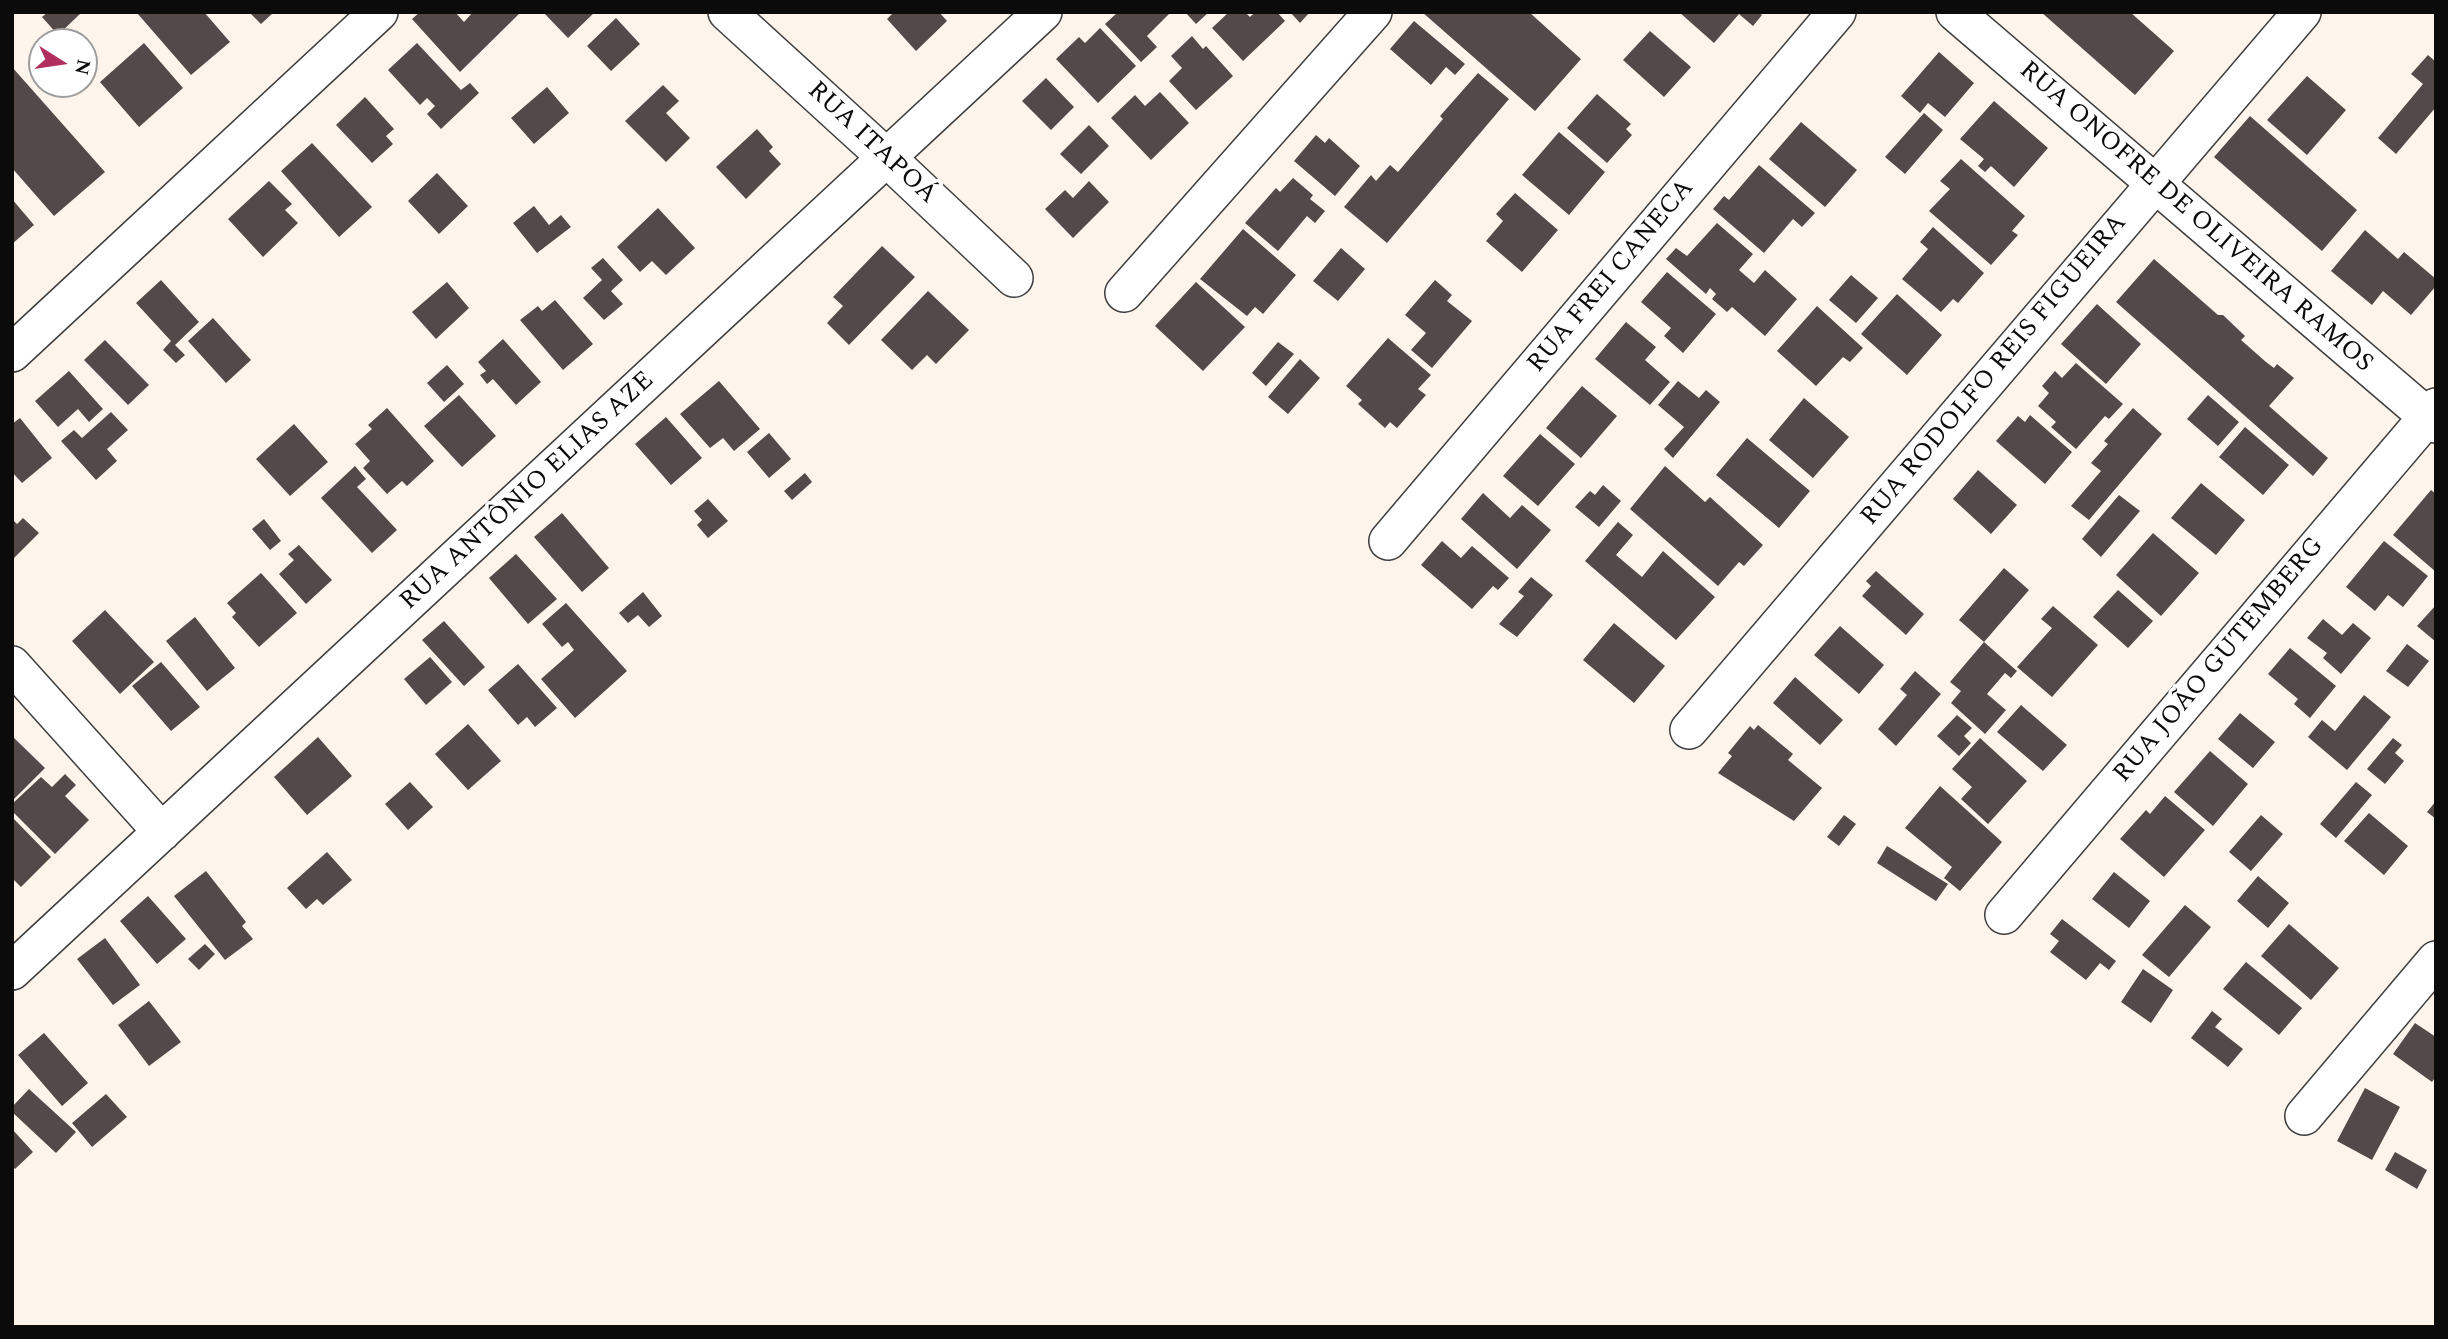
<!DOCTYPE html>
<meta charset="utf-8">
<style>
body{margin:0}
#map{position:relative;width:2448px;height:1339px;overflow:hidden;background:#fdf4eb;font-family:Spectral,serif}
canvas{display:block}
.frame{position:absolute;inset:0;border:14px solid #0b0b0b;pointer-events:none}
.north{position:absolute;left:28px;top:28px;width:70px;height:70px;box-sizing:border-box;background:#fff;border:2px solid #9d9d9d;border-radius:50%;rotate:102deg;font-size:19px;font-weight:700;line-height:28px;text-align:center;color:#0b0b0b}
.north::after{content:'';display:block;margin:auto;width:24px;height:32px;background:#b02f5e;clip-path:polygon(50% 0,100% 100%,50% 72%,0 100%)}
</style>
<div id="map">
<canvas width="2448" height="1339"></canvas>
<div class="frame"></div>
<div class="north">N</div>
</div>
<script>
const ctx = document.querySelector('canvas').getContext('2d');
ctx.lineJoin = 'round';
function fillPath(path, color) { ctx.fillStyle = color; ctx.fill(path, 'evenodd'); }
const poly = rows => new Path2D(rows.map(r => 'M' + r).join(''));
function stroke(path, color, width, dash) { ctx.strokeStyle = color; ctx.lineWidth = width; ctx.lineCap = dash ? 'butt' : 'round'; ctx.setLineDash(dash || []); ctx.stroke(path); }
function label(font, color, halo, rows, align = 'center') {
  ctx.font = font + ' Spectral,serif'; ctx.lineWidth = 7; ctx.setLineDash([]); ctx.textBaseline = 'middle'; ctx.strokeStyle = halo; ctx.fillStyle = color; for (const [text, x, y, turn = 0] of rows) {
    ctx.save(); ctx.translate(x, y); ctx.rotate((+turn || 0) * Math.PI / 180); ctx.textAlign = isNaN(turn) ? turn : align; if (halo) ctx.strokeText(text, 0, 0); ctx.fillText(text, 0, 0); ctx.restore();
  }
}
const building = poly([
 [48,12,82,12,58,35,42,17],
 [138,12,204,12,230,42,191,75,137,13],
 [249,12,274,12,261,24],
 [420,12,455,12,464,22,473,12,521,12,460,72,412,19],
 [543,12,595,12,568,38],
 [894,12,939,12,947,21,916,51,887,19],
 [1118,12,1171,12,1147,36,1157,47,1141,62,1105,24],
 [1185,12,1209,12,1196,24],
 [1229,12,1245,12,1250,17,1255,12,1277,12,1285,21,1243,61,1212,28],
 [1290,12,1310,12,1300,23],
 [1422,12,1529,12,1581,59,1535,111],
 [1679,12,1758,12,1762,15,1753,26,1739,14,1714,43],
 [2041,12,2130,12,2174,51,2135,95],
 [616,18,640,44,611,71,587,46],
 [1414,21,1465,64,1455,75,1446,67,1431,85,1390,49],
 [1100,28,1136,66,1098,103,1056,59,1079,37,1085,43],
 [1650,31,1691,67,1664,97,1623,60],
 [1192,36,1203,49,1206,46,1233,76,1196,110,1169,81,1182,68,1171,56],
 [144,43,183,88,139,127,100,82],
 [417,43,461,90,470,83,479,93,441,129,427,114,435,106,427,98,420,105,388,70],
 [1939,52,1974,83,1945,117,1928,103,1920,113,1901,96],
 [2428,55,2436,62,2436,107,2396,154,2378,138,2423,84,2411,74],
 [12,67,105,172,54,216,12,168],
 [1478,73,1509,99,1387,243,1344,207,1371,175,1376,181,1390,165,1398,172,1443,119,1440,116],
 [2307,76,2346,110,2307,155,2267,120],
 [1046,78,1074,107,1051,130,1022,101],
 [663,85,679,101,666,113,690,138,666,162,625,121],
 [547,87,569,113,534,144,511,118],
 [1160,92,1189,123,1151,160,1111,118,1135,95,1145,106],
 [1597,94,1631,124,1626,129,1632,135,1607,163,1567,128],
 [365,97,394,129,386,136,393,144,372,163,336,125],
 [1994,101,2048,148,2014,187,1991,166,1985,172,1978,166,1984,159,1960,139],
 [1924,113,1943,130,1905,174,1885,157],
 [2250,116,2357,210,2322,251,2214,157],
 [1801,122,1857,170,1825,207,1769,159],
 [1089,125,1109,146,1081,174,1060,154],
 [757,129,773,147,769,151,781,164,746,199,716,167],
 [1559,132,1605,172,1569,215,1522,175],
 [1316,135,1325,143,1329,138,1360,166,1335,196,1294,161],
 [312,143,372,207,339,237,281,171],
 [1961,159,2025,216,2012,231,2018,235,1991,265,1929,211,1950,189,1940,181],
 [1759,165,1815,213,1802,227,1793,219,1764,253,1713,209,1724,196,1729,200],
 [437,173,468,206,439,234,408,201],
 [1293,178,1313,195,1310,199,1325,211,1315,223,1307,216,1278,251,1245,223,1276,188,1280,192],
 [269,181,292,204,285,210,298,223,263,257,228,219],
 [1089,181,1109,202,1073,238,1045,209,1065,190,1073,198],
 [1515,193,1558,230,1522,272,1486,241,1503,221,1496,214],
 [12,199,34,225,12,244],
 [534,206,549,225,561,215,571,227,537,253,513,223],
 [658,208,695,248,666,275,652,261,640,272,617,247],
 [1717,223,1753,254,1739,270,1754,283,1765,270,1797,299,1765,336,1732,307,1727,312,1712,299,1716,294,1710,288,1706,294,1666,259,1676,248,1687,256],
 [1933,227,1984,273,1958,303,1953,299,1941,312,1902,279,1928,249,1920,242],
 [1243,229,1296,275,1263,314,1255,307,1247,316,1200,279],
 [2365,230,2398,259,2404,252,2436,279,2436,286,2411,315,2383,291,2372,305,2331,271],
 [882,246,915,277,849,345,827,323,843,306,833,297],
 [1341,248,1365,269,1338,301,1313,281],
 [603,258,623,280,611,291,623,304,604,320,583,298,602,280,591,268],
 [2154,259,2218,315,2223,315,2245,336,2241,340,2266,362,2274,368,2277,364,2294,378,2269,406,2328,458,2313,476,2116,302],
 [1667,272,1716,314,1683,353,1664,336,1671,328,1641,302],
 [1851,275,1878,298,1856,323,1829,300],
 [161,280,199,322,175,345,185,355,176,363,163,350,171,341,136,303],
 [1435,280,1452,295,1447,301,1472,321,1432,368,1411,350,1426,333,1405,315],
 [447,282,469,308,436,339,412,312],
 [1196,282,1245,327,1203,371,1155,326],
 [928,291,969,330,936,364,927,355,912,370,881,340],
 [1897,294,1942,335,1907,375,1861,334],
 [555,300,593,344,563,370,520,320,538,306,542,311],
 [2097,304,2141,344,2106,384,2061,344],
 [1817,306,1863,348,1850,362,1843,357,1816,386,1777,351],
 [213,318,251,360,226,383,188,341],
 [1626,322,1656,347,1645,360,1670,382,1650,405,1595,359],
 [1388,338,1431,375,1418,389,1426,395,1397,428,1390,422,1385,428,1358,404,1362,400,1346,386],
 [503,339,541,382,516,405,493,379,487,384,480,375,486,371,478,362],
 [105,340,149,385,128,405,84,360],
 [1278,342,1294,354,1266,386,1252,373],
 [1300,359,1320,378,1288,414,1268,397],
 [2076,363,2123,404,2109,419,2105,416,2076,449,2051,427,2056,422,2038,406,2049,393,2042,386,2055,371,2062,378],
 [447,365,464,384,444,402,427,383],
 [69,371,103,409,89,422,78,409,58,427,35,401],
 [719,381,760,429,734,451,723,438,710,448,680,414],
 [1678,381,1699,398,1706,390,1720,402,1673,458,1664,449,1684,427,1658,405],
 [1582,386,1617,416,1581,458,1546,428],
 [459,395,496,436,462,467,424,426],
 [2208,395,2239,422,2218,446,2187,419],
 [1804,398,1849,437,1813,478,1769,440],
 [387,408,434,461,407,486,402,481,387,494,363,468,370,461,355,444,372,429,368,425],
 [2133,408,2162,434,2089,520,2071,506,2101,471,2091,463,2108,444,2104,441],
 [111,412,128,430,107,449,117,461,96,480,61,441,74,430,82,438],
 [2030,415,2072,452,2045,484,1996,441,2018,416,2025,422],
 [666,417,702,458,671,485,635,444],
 [20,418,52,458,22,483,12,472,12,424],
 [294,424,328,462,290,496,256,459],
 [2245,427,2289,465,2263,495,2219,457],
 [769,433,791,459,769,478,747,452],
 [1540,434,1575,464,1538,506,1503,476],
 [1747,438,1810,491,1779,528,1716,475],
 [355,466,366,479,357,487,397,530,372,553,321,498],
 [1665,466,1705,502,1710,497,1763,545,1744,566,1739,562,1718,586,1630,509],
 [1978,470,2017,505,1991,534,1953,499],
 [805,473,812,482,792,500,784,491],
 [2201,483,2245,520,2216,555,2171,518],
 [1603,485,1621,501,1599,527,1575,507,1590,491,1595,495],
 [2431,490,2436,494,2436,572,2393,535],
 [1483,493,1510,518,1522,505,1551,530,1517,569,1461,519],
 [2119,495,2140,511,2101,557,2082,539],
 [708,499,728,521,708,538,697,525,702,520,694,511],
 [562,513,609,568,582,592,534,537],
 [23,518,39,533,12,560,12,519,17,524],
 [264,519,281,541,270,550,252,529],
 [1618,522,1633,535,1616,555,1642,577,1663,551,1715,597,1676,640,1585,561],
 [2153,533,2199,573,2161,616,2116,575],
 [1442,541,1461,558,1472,546,1509,578,1498,590,1493,586,1472,609,1421,565],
 [2384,541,2428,576,2403,607,2388,595,2375,611,2346,587],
 [299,545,332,580,306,604,279,574,294,560,288,554],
 [516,554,557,599,528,624,489,578],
 [2004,568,2029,590,1984,642,1959,620],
 [1876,571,1924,614,1906,635,1862,596,1871,586,1866,581],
 [261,573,297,613,259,647,232,617,236,613,227,603],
 [1531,577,1553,595,1517,637,1499,624,1524,596,1518,592],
 [2118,590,2153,621,2128,648,2093,617],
 [643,592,662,616,649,627,638,615,628,623,619,613],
 [566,603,627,671,575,718,541,679,574,650,568,642,562,647,542,624],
 [2436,605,2436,642,2417,626],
 [2053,606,2098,645,2052,697,2017,667,2052,628,2041,619],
 [105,610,154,662,120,694,72,641],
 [195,617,235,668,207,691,166,641],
 [2323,619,2342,635,2353,623,2371,638,2341,674,2323,658,2327,653,2307,638],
 [444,621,485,667,464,686,422,640],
 [1614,623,1665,666,1634,703,1583,660],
 [1840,626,1884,665,1859,694,1814,655],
 [1984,642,2017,671,2011,678,2005,673,1987,694,2006,710,1985,734,1951,703,1961,691,1950,682],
 [2407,644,2429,661,2408,687,2386,671],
 [2290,648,2336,686,2310,718,2294,704,2298,699,2268,674],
 [430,657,452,682,426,705,404,679],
 [161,662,200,707,171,731,132,686],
 [518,664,557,708,535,727,527,717,518,725,488,690],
 [1915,671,1941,694,1896,746,1878,729,1907,695,1900,689],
 [1795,677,1843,720,1820,745,1773,703],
 [2364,695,2391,717,2347,770,2308,737,2322,720,2335,731],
 [2021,705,2067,745,2043,771,1997,732],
 [2240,713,2275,742,2253,768,2218,739],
 [1957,715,1972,728,1964,736,1971,743,1959,756,1937,736],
 [468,724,501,761,468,790,435,754],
 [1758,725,1793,754,1788,760,1822,788,1794,821,1718,773,1732,756,1728,753,1750,726,1754,730],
 [12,736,45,768,12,801],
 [318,737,352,776,307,815,274,777],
 [1980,738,2027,781,1988,824,1961,799,1972,787,1952,769],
 [2393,738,2402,745,2395,753,2404,761,2385,784,2367,769],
 [2210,751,2248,784,2213,826,2174,792],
 [65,774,76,785,65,796,89,820,55,854,12,811,12,804,41,777,52,787],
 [410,782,433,807,408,830,385,804],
 [2356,782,2372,795,2336,838,2320,824],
 [1940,786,2002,842,1960,891,1944,878,1952,867,1905,828],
 [2165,796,2205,830,2164,877,2120,839,2146,810,2150,814],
 [2436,801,2436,819,2427,812],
 [2369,813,2408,846,2384,875,2344,841],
 [1844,815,1856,824,1839,846,1827,837],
 [2261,815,2283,834,2251,871,2229,852],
 [12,817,51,857,21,887,12,878],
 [1887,846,1948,884,1936,901,1877,863],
 [327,852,352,880,323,905,317,899,306,909,287,888],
 [206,871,246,922,242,926,253,939,225,960,174,896],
 [2114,872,2150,901,2129,928,2092,899],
 [2258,876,2289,903,2268,928,2237,901],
 [148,896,186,939,157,964,120,921],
 [2185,905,2211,927,2169,977,2142,955],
 [2062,919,2116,961,2109,970,2100,963,2086,980,2050,952,2059,941,2050,934],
 [2289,924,2339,968,2311,1000,2261,956],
 [105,938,140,985,113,1005,77,959],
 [205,944,215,954,199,970,188,959],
 [2246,962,2302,1008,2279,1035,2223,989],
 [2143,969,2173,990,2151,1023,2121,1002],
 [149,1001,181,1042,149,1066,118,1025],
 [2212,1011,2222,1019,2215,1027,2243,1049,2228,1067,2191,1038],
 [2415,1023,2436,1037,2436,1076,2432,1082,2393,1054],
 [44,1033,88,1083,62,1106,18,1055],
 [2365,1088,2400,1107,2372,1160,2337,1141],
 [29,1089,76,1132,56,1153,12,1112,12,1107],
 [106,1094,127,1117,92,1147,72,1123],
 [12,1129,33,1152,15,1169,12,1166],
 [2395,1152,2427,1170,2417,1189,2385,1170]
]);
const minor = poly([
 [727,12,887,158,1014,278],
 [1955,12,2436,424],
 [1124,293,1373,12],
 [12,353,379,12],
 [1388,541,1837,12],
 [12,665,162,832],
 [1689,730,2302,12],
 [2004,915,2436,407],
 [12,971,1043,12],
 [2304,1116,2436,960]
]);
const streetNames = [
 ["RUA ITAPOÁ",871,144,43],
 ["RUA ONOFRE DE OLIVEIRA RAMOS",2195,218,41],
 ["RUA FREI CANECA",1612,277,-50],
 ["RUA RODOLFO REIS FIGUEIRA",1995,371,-50],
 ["RUA ANTÔNIO ELIAS AZE",528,492,-43],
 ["RUA JOÃO GUTEMBERG",2220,661,-50]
];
fillPath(building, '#534949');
stroke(minor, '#3e3e3e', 40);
stroke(minor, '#fff', 37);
label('26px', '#0b0b0b', '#fff', streetNames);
</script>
